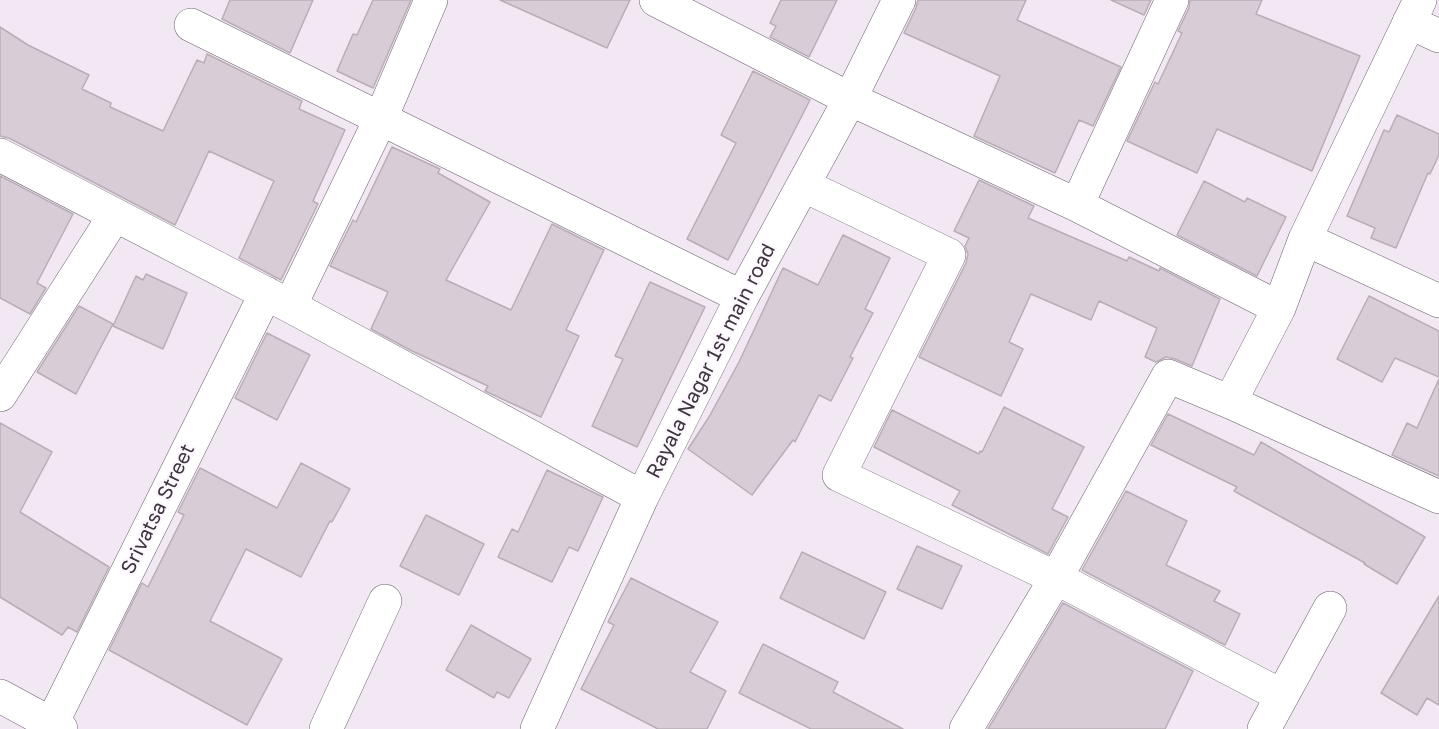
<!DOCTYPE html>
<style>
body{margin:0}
canvas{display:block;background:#f1e8f3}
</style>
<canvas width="1439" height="729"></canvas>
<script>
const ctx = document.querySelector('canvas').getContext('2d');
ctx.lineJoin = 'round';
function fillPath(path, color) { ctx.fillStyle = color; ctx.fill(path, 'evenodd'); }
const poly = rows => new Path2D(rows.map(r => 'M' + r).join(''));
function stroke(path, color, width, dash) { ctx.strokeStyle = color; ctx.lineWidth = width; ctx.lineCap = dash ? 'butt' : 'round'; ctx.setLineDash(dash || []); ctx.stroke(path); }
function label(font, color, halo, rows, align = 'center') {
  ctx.font = font + ' "Golos Text",sans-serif'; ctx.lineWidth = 4.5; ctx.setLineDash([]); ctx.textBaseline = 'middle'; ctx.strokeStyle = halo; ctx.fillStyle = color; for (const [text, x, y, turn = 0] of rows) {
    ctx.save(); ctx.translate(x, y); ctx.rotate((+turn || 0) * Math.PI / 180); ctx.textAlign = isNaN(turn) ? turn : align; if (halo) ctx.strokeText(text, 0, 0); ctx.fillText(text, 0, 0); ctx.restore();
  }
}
const building = poly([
 [230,0,313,0,290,53,222,19,230,0],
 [373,0,411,0,373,88,337,71,353,34,357,35,373,0],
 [500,0,630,0,607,48,500,0],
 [781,0,837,0,809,57,770,37,776,26,770,23,781,0],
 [918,0,1026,0,1017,20,1121,67,1093,126,1079,120,1055,173,974,136,1000,76,904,33,916,8,918,0],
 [1111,0,1151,0,1144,15,1111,0],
 [1190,0,1262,0,1256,14,1360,56,1312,171,1217,129,1197,173,1127,141,1155,82,1158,84,1182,33,1178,31,1189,8,1190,0],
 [0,27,28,45,89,75,82,89,111,103,110,107,163,131,197,60,204,63,207,54,302,101,299,109,345,130,313,201,318,204,281,280,239,258,274,181,209,151,175,225,9,138,0,136,0,27],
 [753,71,810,100,728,260,687,239,736,143,721,135,753,71],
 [1397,115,1439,134,1439,155,1430,174,1428,173,1396,248,1371,238,1375,228,1347,216,1384,130,1389,132,1397,115],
 [392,147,440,169,438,173,490,202,446,280,511,310,552,224,604,250,566,330,579,336,541,417,485,391,488,386,412,351,371,329,388,292,330,266,353,220,356,222,392,147],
 [0,176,73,214,37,283,46,288,30,314,0,298,0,176],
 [979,180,1034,206,1028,218,1127,261,1129,257,1159,271,1160,268,1220,299,1192,366,1175,359,1166,357,1156,362,1145,357,1157,328,1099,301,1091,320,1031,294,1009,342,1023,349,1001,396,919,357,966,263,968,254,965,246,969,238,954,231,979,180],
 [1204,181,1245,202,1247,198,1286,217,1257,276,1177,235,1204,181],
 [843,235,890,258,865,309,873,313,850,357,853,358,831,401,819,395,795,442,793,440,752,495,688,449,709,417,739,362,783,268,818,285,843,235],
 [146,274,187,293,163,349,113,326,136,276,143,280,146,274],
 [650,282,705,307,637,447,592,426,623,359,615,356,650,282],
 [1369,296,1439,331,1439,377,1395,358,1382,382,1337,359,1369,296],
 [79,306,113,324,76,394,37,372,79,306],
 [267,333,310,355,277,420,235,398,267,333],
 [1439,379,1439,476,1392,455,1407,423,1417,428,1439,379],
 [1004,407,1084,447,1052,509,1068,517,1048,554,952,505,960,491,874,447,892,410,979,454,980,451,982,452,1004,407],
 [1168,414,1254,455,1261,442,1425,537,1397,584,1364,564,1365,563,1234,491,1237,487,1151,445,1168,414],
 [0,423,52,452,20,512,109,567,77,632,68,627,62,635,0,597,0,423],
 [301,463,350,489,332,522,330,521,301,577,246,549,210,621,282,659,247,725,109,650,142,583,148,587,184,515,178,512,200,468,277,508,301,463],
 [547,470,603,497,578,551,569,547,552,582,498,557,512,529,518,532,547,470],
 [1126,491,1187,521,1166,565,1220,591,1214,601,1240,614,1225,645,1082,570,1126,491],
 [426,515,484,544,459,595,400,566,426,515],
 [917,546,962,566,942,609,897,589,917,546],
 [802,552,886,592,864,639,780,598,802,552],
 [631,578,718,622,690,672,726,691,707,729,658,729,581,689,614,625,608,622,631,578],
 [1439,596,1439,705,1427,698,1417,715,1381,693,1439,596],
 [1063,603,1193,671,1165,729,988,729,1063,603],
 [471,625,531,659,509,698,497,692,494,698,446,670,471,625],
 [763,644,838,682,833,692,903,729,811,729,739,693,763,644]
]);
const minor = poly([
 [656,0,850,99,1077,205,1279,308],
 [1409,22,1439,36],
 [191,25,742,297],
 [0,155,290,306,642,497],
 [803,185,949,255,839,475,1056,578,1282,696],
 [1077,205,1172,0],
 [1305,239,1439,301],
 [290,306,381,118,431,0],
 [0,395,115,215],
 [1230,402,1439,497],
 [0,696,61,729],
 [49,729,266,293],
 [326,729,385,601],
 [537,729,642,497,742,297,850,99,899,0],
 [966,729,1056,578,1168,376,1230,402,1279,308,1305,239,1420,0],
 [1264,729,1330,608]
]);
const streetNames = [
 ["Rayala Nagar 1st main road",711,361,-63],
 ["Srivatsa Street",158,509,-64]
];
fillPath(building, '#d8cdd6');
stroke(building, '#b9aeb7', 1.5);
stroke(minor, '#6b626c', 34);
stroke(minor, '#fff', 33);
label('20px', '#3a363a', '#fdf6ff', streetNames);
</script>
